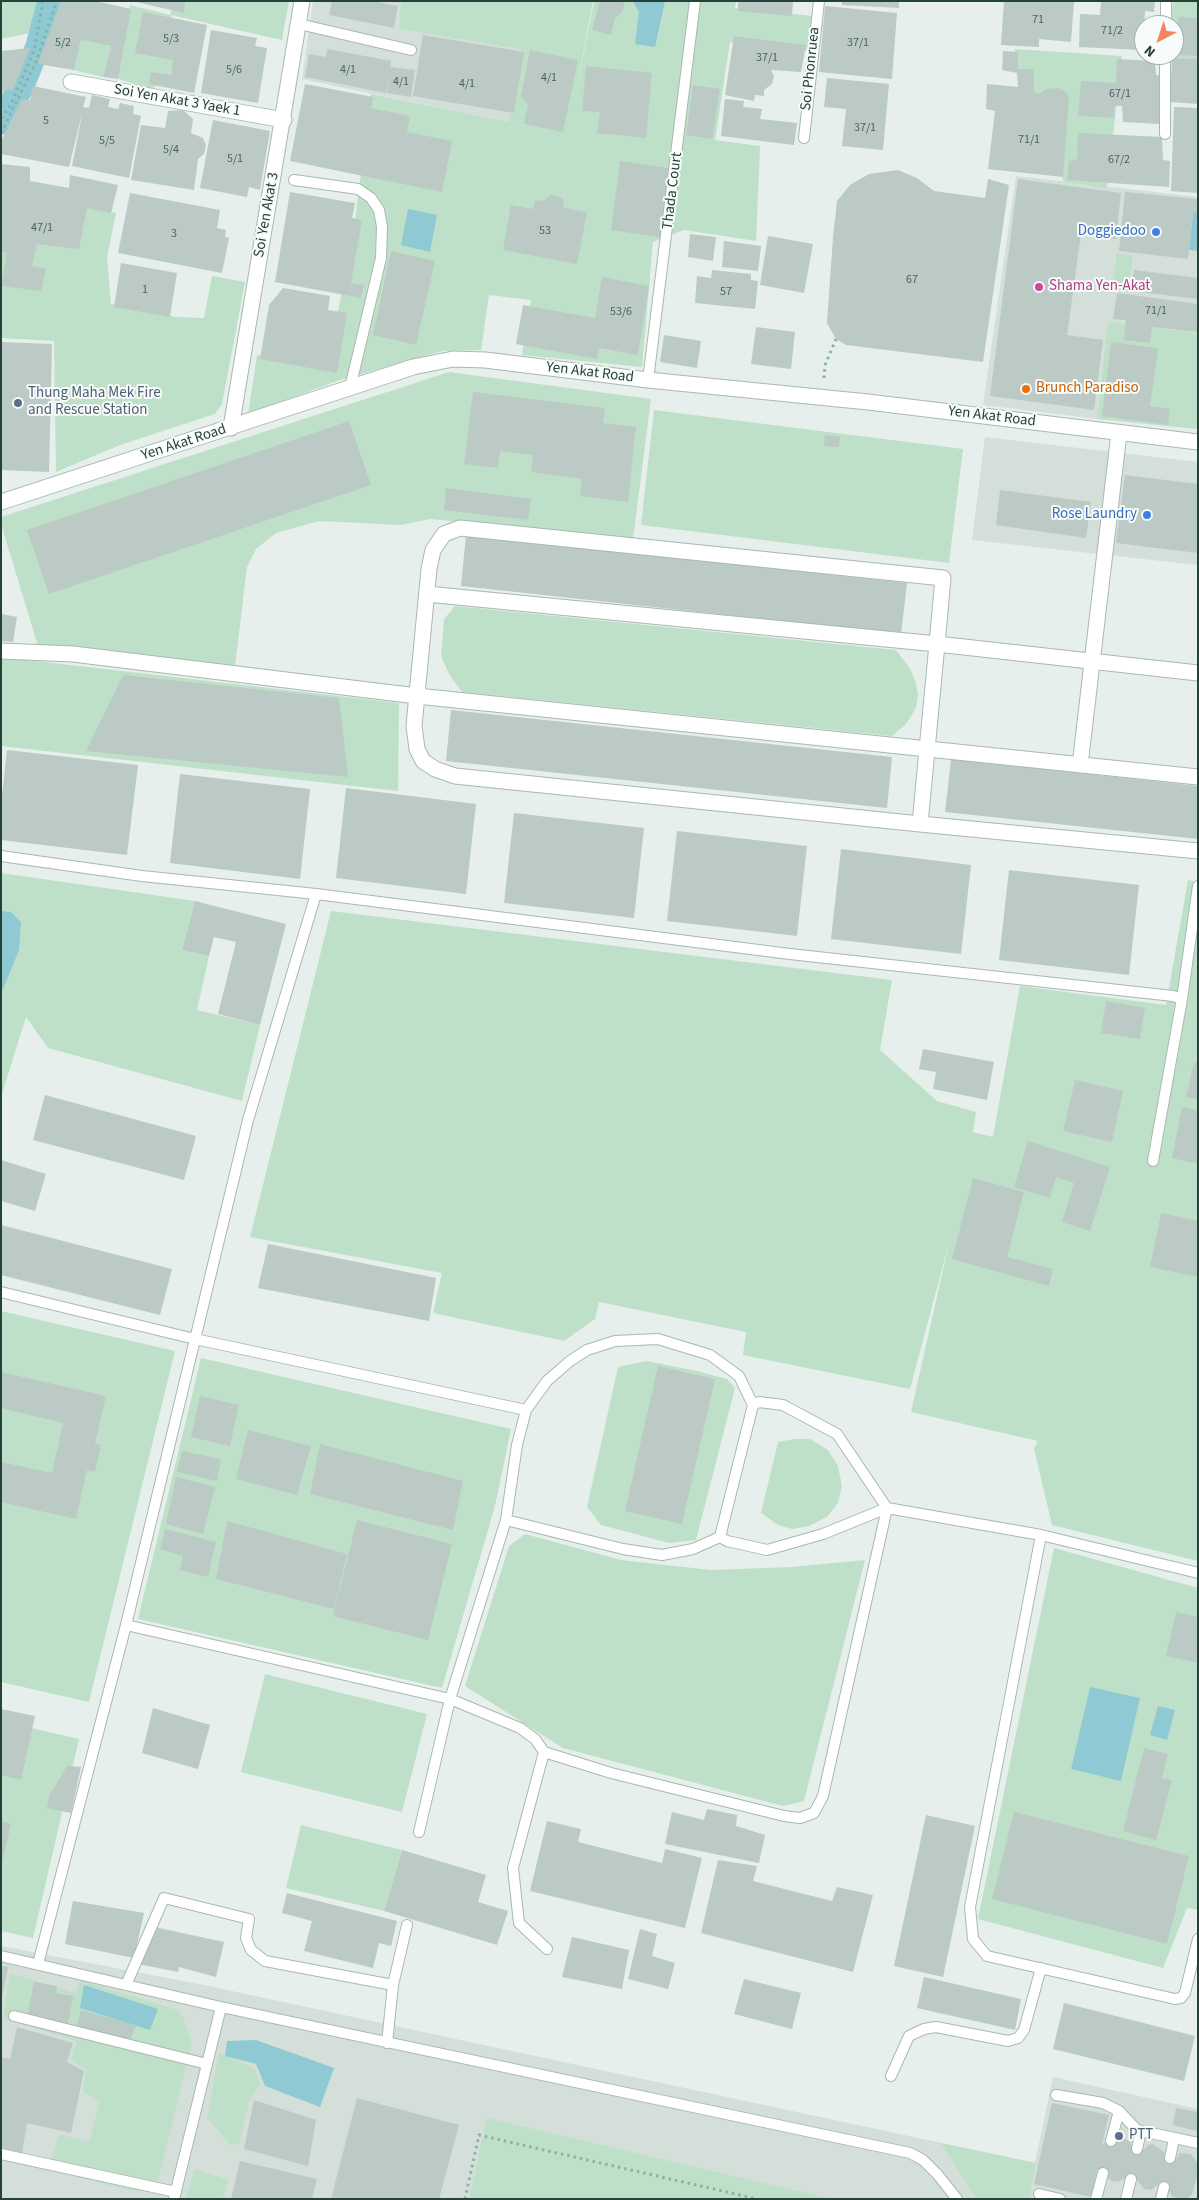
<!DOCTYPE html>
<style>
body{margin:0}
#map{position:relative;width:1199px;height:2200px;overflow:hidden;background:#e6efeb;font-family:"Source Sans 3",sans-serif}
canvas{display:block}
.frame{position:absolute;inset:0;border:2px solid #24423a;pointer-events:none}
.north{position:absolute;left:1134px;top:15px;width:50px;height:50px;box-sizing:border-box;background:#f7fbf9;border:1px solid #a3b1ad;border-radius:50%;rotate:220deg;font-size:14px;font-weight:700;line-height:20px;text-align:center;color:#24423a}
.north::after{content:'';display:block;margin:auto;width:18px;height:22px;background:#f4845f;clip-path:polygon(50% 0,100% 100%,50% 72%,0 100%)}
</style>
<div id="map">
<canvas width="1199" height="2200"></canvas>
<div class="frame"></div>
<div class="north">N</div>
</div>
<script>
const ctx = document.querySelector('canvas').getContext('2d');
ctx.lineJoin = 'round';
function fillPath(path, color) { ctx.fillStyle = color; ctx.fill(path, 'evenodd'); }
const poly = rows => new Path2D(rows.map(r => 'M' + r).join(''));
function stroke(path, color, width, dash) { ctx.strokeStyle = color; ctx.lineWidth = width; ctx.lineCap = dash ? 'butt' : 'round'; ctx.setLineDash(dash || []); ctx.stroke(path); }
function label(font, color, halo, rows, align = 'center') {
  ctx.font = font + ' "Source Sans 3",sans-serif'; ctx.lineWidth = 4; ctx.setLineDash([]); ctx.textBaseline = 'middle'; ctx.strokeStyle = halo; ctx.fillStyle = color; for (const [text, x, y, turn = 0] of rows) {
    ctx.save(); ctx.translate(x, y); ctx.rotate((+turn || 0) * Math.PI / 180); ctx.textAlign = isNaN(turn) ? turn : align; if (halo) ctx.strokeText(text, 0, 0); ctx.fillText(text, 0, 0); ctx.restore();
  }
}
const built = poly([
 [313,1,395,1,584,40,569,135,302,79],
 [1016,176,1198,197,1198,350,1107,336,1097,419,983,405],
 [985,437,1198,462,1198,565,972,540],
 [1,1946,204,1985,1035,2163,1053,2077,1198,2109,1198,2199,1,2199]
]);
const green = poly([
 [1,1,40,1,35,32,1,39],
 [174,1,289,1,282,40,171,15,178,62,169,78,151,89,118,79,130,5,170,15],
 [395,1,593,1,575,98,594,1,736,1,735,8,813,16,808,51,730,42,715,140,760,146,756,241,684,230,653,242,642,367,522,355,531,300,489,295,481,350,442,351,337,381,248,414,257,355,328,363,354,229,371,94,509,122,521,49,399,29,401,3],
 [1173,1,1198,1,1198,60,1169,57,1169,55,1174,55,1174,25,1171,25],
 [81,40,111,46,103,77,74,70],
 [1015,49,1122,56,1107,188,1064,182,1022,75,1013,69],
 [17,87,14,93,1,114,1,88],
 [83,206,116,213,107,257,111,304,176,317,204,318,212,276,245,282,222,404,215,414,120,445,56,472,54,341,1,338,1,242],
 [1117,253,1133,255,1128,291,1112,289],
 [1108,322,1198,333,1197,429,1097,419],
 [449,372,651,399,633,539,430,519,401,525,319,521,276,533,256,549,247,567,235,666,38,646,1,524,1,517],
 [654,410,963,449,949,563,641,525],
 [455,606,896,650,909,667,915,680,918,694,916,708,906,724,892,736,462,692,449,674,441,656,444,619],
 [1,657,399,703,398,791,1,746],
 [1,873,195,901,182,950,209,956,197,1010,260,1025,242,1101,48,1048,26,1017,1,1097],
 [1188,880,1198,882,1198,1561,1052,1525,1034,1449,1038,1441,911,1412,949,1243,910,1389,743,1355,746,1332,599,1302,595,1319,564,1341,433,1313,442,1273,250,1237,331,911,892,980,880,1050,937,1101,976,1112,973,1132,993,1137,1020,986,1166,1005],
 [1,1311,175,1351,89,1702,1,1682],
 [201,1358,511,1429,495,1506,442,1688,138,1619],
 [647,1361,697,1371,727,1379,735,1388,696,1540,669,1543,601,1525,587,1507,618,1367],
 [794,1439,810,1439,828,1450,838,1466,842,1486,838,1503,827,1517,809,1526,792,1529,778,1525,761,1513,778,1442],
 [525,1534,621,1560,711,1570,792,1567,865,1560,804,1801,783,1806,563,1748,465,1686,509,1546],
 [1054,1548,1198,1588,1198,1910,1187,1908,1163,1968,978,1919],
 [265,1674,427,1714,402,1812,241,1772],
 [1,1721,79,1739,33,1938,1,1931],
 [301,1825,402,1850,384,1911,286,1888],
 [10,1973,76,1993,80,1980,177,2010,184,2019,192,2043,158,2181,148,2189,132,2191,48,2169,59,2134,89,2142,99,2103,83,2091,86,2069,71,2061,76,2041,3,2018],
 [219,2053,254,2068,260,2083,249,2103,239,2145,230,2144,207,2118],
 [487,2118,832,2199,469,2199],
 [941,2143,1036,2163,1029,2199,976,2199],
 [195,2169,228,2180,223,2199,185,2199]
]);
const water = poly([
 [633,1,665,1,655,47,635,44,639,12],
 [408,209,437,215,430,252,401,245],
 [1193,212,1198,213,1198,251,1189,250],
 [1,911,11,912,21,922,19,950,1,994],
 [1090,1687,1140,1698,1121,1781,1071,1769],
 [1158,1706,1175,1710,1167,1740,1150,1735],
 [84,1985,158,2009,150,2030,80,2008],
 [256,2040,334,2068,320,2107,265,2086,256,2064,225,2056,227,2041]
]);
const canal = poly([
 [1,122,21,88,38,46,50,1]
]);
const building = poly([
 [61,1,95,1,131,9,118,79,103,77,111,46,81,40,74,70,38,64],
 [132,1,185,1,184,13],
 [332,1,373,1,398,6,394,28,329,15],
 [600,1,625,1,622,12,615,18,611,35,592,30],
 [738,1,793,1,792,16,738,11],
 [842,1,899,1,899,8,842,5],
 [1004,1,1074,1,1071,42,1039,39,1039,47,1001,45],
 [1101,1,1155,1,1154,12,1145,11,1143,50,1079,47,1080,14,1100,15],
 [825,6,897,13,892,79,819,72],
 [143,12,207,25,194,93,149,84,151,72,171,75,173,60,135,53],
 [1178,17,1198,18,1198,56,1176,55],
 [211,30,257,38,255,46,267,48,258,103,201,93],
 [423,35,524,52,514,113,413,96],
 [734,36,806,45,801,72,771,70,774,76,772,84,764,90,764,96,755,95,754,101,725,95],
 [30,48,13,90,1,91,1,51],
 [327,49,391,61,390,67,415,70,411,97,387,93,390,73,386,93,305,77,309,54,326,57],
 [530,50,578,60,563,132,524,124,528,105,521,96],
 [1003,51,1018,52,1018,69,1034,69,1034,92,1040,94,1046,89,1058,88,1066,92,1069,99,1063,177,988,169,995,111,986,109,987,84,1018,87,1017,73,1002,70],
 [1172,58,1198,59,1198,104,1170,102],
 [1117,59,1155,61,1156,75,1162,76,1159,124,1123,122,1122,106,1115,106,1114,118,1078,116,1081,81,1116,83],
 [586,66,652,73,646,138,597,133,600,112,582,111],
 [827,78,889,84,883,150,842,146,846,109,824,107],
 [305,84,373,97,371,108,410,116,407,132,452,141,442,192,290,161],
 [693,85,720,89,712,139,686,135],
 [33,86,86,97,83,107,89,108,92,95,110,99,108,107,118,109,120,103,134,106,133,114,141,116,129,178,72,166,83,110,69,167,1,154,1,141,22,99,30,100],
 [725,99,744,101,743,107,762,109,760,119,797,123,794,145,721,136],
 [1174,107,1198,108,1198,193,1171,191],
 [183,110,193,119,191,133,203,138,206,145,204,154,198,159,194,190,131,180,141,125,165,128,168,111],
 [213,120,270,131,260,190,249,187,247,197,200,188],
 [1078,133,1162,137,1163,160,1170,161,1169,187,1067,180,1069,161,1077,159],
 [620,161,668,168,660,237,611,230],
 [1,164,30,167,30,181,69,188,70,175,118,185,111,213,87,208,79,249,37,244,32,266,46,269,41,291,1,286,7,253,1,252],
 [898,170,917,178,934,191,985,198,988,179,1009,185,983,362,846,345,836,339,827,323,833,237,837,201,850,185,869,174],
 [1018,179,1121,193,1116,239,1081,234,1067,335,1103,340,1094,410,990,396],
 [290,192,355,203,352,218,362,220,351,283,364,285,361,298,275,282],
 [1125,192,1198,199,1198,213,1193,212,1188,259,1119,251],
 [130,193,220,210,217,228,226,230,225,237,229,238,222,273,118,253],
 [550,195,563,198,564,208,587,212,577,264,503,250,511,205,533,209,535,200,544,201],
 [690,234,716,237,713,261,688,257],
 [768,236,813,244,804,293,760,285],
 [724,241,761,246,758,271,722,267],
 [391,251,435,261,416,345,373,335],
 [121,263,177,273,170,317,114,307],
 [712,270,751,274,751,280,758,281,755,309,695,303,697,276,711,278],
 [1134,270,1198,278,1198,299,1131,291],
 [602,277,649,286,638,355,599,348,597,359,516,344,523,305,595,318],
 [283,288,330,296,328,310,347,313,337,373,260,359,269,305],
 [1117,293,1198,304,1198,332,1152,327,1150,343,1124,340,1126,320,1113,319],
 [756,327,795,332,791,369,751,364],
 [664,335,701,341,697,368,660,362],
 [1,342,52,344,49,472,1,470],
 [1111,342,1158,348,1150,406,1170,409,1168,425,1102,416],
 [473,392,605,408,603,423,636,427,628,502,580,496,582,479,531,472,533,455,500,451,498,468,464,464],
 [349,421,371,485,49,594,27,530],
 [825,435,840,437,839,447,824,446],
 [1125,475,1198,484,1198,553,1116,543],
 [446,488,531,499,528,520,444,510],
 [1000,490,1091,502,1086,538,996,525],
 [466,535,907,583,901,634,461,586],
 [1,614,17,617,13,642,1,641],
 [123,675,339,698,348,777,86,751],
 [451,710,892,757,887,808,446,761],
 [7,750,138,765,127,855,1,840,1,805],
 [951,759,1198,786,1198,839,945,812],
 [180,774,310,789,300,879,170,863],
 [346,788,476,804,466,894,336,878],
 [514,813,644,828,634,918,504,903],
 [677,831,807,846,797,936,667,921],
 [841,849,971,865,961,954,831,939],
 [1009,870,1139,885,1129,975,999,960],
 [195,901,286,924,260,1025,218,1014,236,942,214,937,209,956,182,950],
 [1106,1001,1145,1008,1140,1039,1101,1033],
 [923,1049,994,1062,987,1100,933,1089,936,1072,919,1069],
 [1194,1063,1198,1063,1198,1100,1186,1097],
 [1075,1080,1123,1091,1112,1142,1063,1131],
 [45,1095,196,1136,184,1180,33,1140],
 [1182,1107,1198,1110,1198,1164,1172,1158],
 [1028,1141,1110,1167,1090,1231,1062,1222,1074,1183,1056,1177,1050,1198,1014,1187],
 [1,1160,46,1174,35,1211,1,1201],
 [973,1178,1024,1192,1007,1257,1053,1269,1049,1286,952,1259],
 [1161,1213,1198,1221,1198,1277,1150,1267],
 [1,1225,172,1269,160,1315,1,1275],
 [268,1244,436,1278,429,1321,258,1288],
 [658,1366,715,1379,682,1524,625,1511],
 [1,1372,106,1396,95,1444,101,1445,95,1472,87,1470,76,1519,1,1502,1,1462,52,1473,63,1423,1,1408],
 [200,1396,239,1405,230,1446,191,1437],
 [248,1430,311,1446,297,1495,236,1479],
 [320,1444,463,1481,453,1530,310,1494],
 [182,1451,221,1459,217,1481,177,1472],
 [176,1477,215,1487,203,1534,166,1524],
 [357,1520,452,1544,428,1640,333,1616],
 [227,1521,347,1554,334,1609,216,1579],
 [165,1529,216,1542,208,1577,180,1570,183,1556,160,1549],
 [1176,1612,1198,1617,1198,1663,1166,1656],
 [153,1708,210,1725,198,1769,142,1753],
 [1,1709,35,1716,21,1780,1,1775],
 [1144,1748,1168,1754,1162,1778,1172,1780,1156,1840,1123,1831],
 [67,1766,81,1767,71,1813,47,1808,49,1796],
 [707,1809,737,1815,736,1826,765,1835,759,1863,665,1844,672,1812,704,1820],
 [1014,1812,1189,1856,1167,1944,992,1899],
 [926,1815,975,1826,943,1977,894,1966],
 [1,1821,11,1824,2,1862,1,1862],
 [547,1821,581,1829,578,1842,662,1863,665,1849,702,1858,685,1928,530,1891],
 [402,1850,486,1875,478,1902,508,1911,497,1945,384,1911],
 [718,1860,757,1866,753,1881,832,1901,837,1887,873,1895,853,1972,701,1933],
 [287,1893,397,1921,391,1946,379,1943,373,1968,304,1951,312,1921,282,1913],
 [73,1901,144,1913,134,1958,65,1944],
 [145,1925,224,1942,216,1977,179,1967,178,1972,138,1964],
 [640,1929,657,1934,652,1956,675,1963,668,1989,628,1979],
 [572,1937,629,1950,622,1989,562,1977],
 [1,1966,8,1967,2,1998,1,1998],
 [924,1977,1021,1999,1015,2030,917,2008],
 [744,1979,801,1993,792,2029,734,2014],
 [34,1982,57,1986,56,1993,73,1996,68,2025,27,2018],
 [1064,2003,1195,2036,1184,2081,1053,2049],
 [81,2010,136,2025,130,2040,76,2028],
 [17,2027,73,2043,67,2062,84,2071,71,2133,27,2123,22,2153,1,2148,1,2057,10,2059],
 [357,2098,459,2125,439,2199,331,2199],
 [254,2100,316,2120,308,2166,244,2149],
 [1052,2103,1109,2115,1102,2144,1120,2137,1129,2141,1133,2148,1144,2150,1148,2145,1153,2144,1164,2152,1165,2158,1176,2160,1180,2153,1191,2154,1198,2164,1198,2173,1192,2194,1188,2198,1177,2198,1172,2196,1167,2187,1158,2185,1151,2190,1144,2189,1137,2180,1126,2178,1118,2182,1112,2181,1097,2170,1091,2197,1034,2184],
 [1176,2108,1198,2112,1197,2131,1173,2125],
 [240,2161,317,2179,312,2199,231,2199]
]);
const path = poly([
 [1,118,10,106,34,51,43,1],
 [1,133,36,62,57,1],
 [824,378,825,365,836,339],
 [465,2199,479,2135,757,2199]
]);
const service = poly([
 [299,24,411,50],
 [1166,25,1166,1],
 [1165,134,1165,55],
 [804,138,819,1],
 [294,180,358,189,371,198,379,210,382,227,381,258,350,388],
 [648,380,695,1],
 [1,856,142,876,316,894,248,1120,126,1625,38,1964],
 [316,894,790,954,1173,996,1182,999,1153,1161],
 [1182,999,1198,886],
 [1,1292,195,1339,526,1410],
 [1041,1535,970,1907,973,1939,987,1956,1175,1999,1181,1998,1185,1993,1198,1939],
 [720,1537,753,1405],
 [126,1625,450,1699,520,1728,535,1739,544,1752,611,1773,784,1816,800,1818,814,1813,823,1796,887,1508,837,1434,783,1405,759,1402,753,1405,739,1376,710,1355,658,1339,615,1341,587,1350,570,1361,547,1381,526,1410,517,1445,506,1520,623,1549,662,1555,693,1549,720,1537,727,1541,767,1550,823,1534,887,1508,1041,1535,1198,1573],
 [544,1752,513,1868,519,1923,547,1949],
 [419,1832,450,1699,506,1520],
 [1,1956,221,2007,910,2153,923,2160,938,2175,957,2199],
 [126,1985,164,1898,249,1919,246,1938,251,1950,265,1961,393,1985],
 [14,2016,207,2064],
 [387,2043,393,1985,407,1925],
 [891,2076,909,2036,924,2029,936,2027,1008,2041,1018,2038,1024,2030,1041,1968],
 [1056,2095,1103,2103,1119,2111,1137,2130,1198,2143],
 [1111,2141,1119,2111],
 [1137,2149,1141,2131],
 [1,2154,176,2192],
 [1170,2158,1174,2139],
 [1039,2194,1060,2199],
 [174,2199,221,2007],
 [1096,2199,1103,2173],
 [1126,2199,1131,2179],
 [1161,2199,1164,2187]
]);
const minor = poly([
 [71,82,284,120],
 [231,428,302,1],
 [427,594,937,644,943,578,460,528,444,534,433,550,429,569,414,726,417,749,423,761,435,769,455,776,920,824],
 [1,651,73,654,417,696,1198,777],
 [1198,673,937,644,920,824,1198,851],
 [1080,765,1119,433]
]);
const tertiary = poly([
 [1,502,413,367,453,359,485,360,648,380,868,402,1198,442]
]);
const markers = [
 [1156,232,5,"#3f7fe0"],
 [1039,287,5,"#d1479c"],
 [1026,389,5,"#e8710a"],
 [18,403,5,"#5c6f8a"],
 [1147,515,5,"#3f7fe0"],
 [1119,2136,5,"#5c6f8a"]
];
const numberNames = [
 ["71",1038,20],
 ["71/2",1112,31],
 ["5/3",171,39],
 ["5/2",63,43],
 ["37/1",858,43],
 ["37/1",767,58],
 ["5/6",234,70],
 ["4/1",348,70],
 ["4/1",549,78],
 ["4/1",401,82],
 ["4/1",467,84],
 ["67/1",1120,94],
 ["5",46,121],
 ["37/1",865,128],
 ["71/1",1029,140],
 ["5/5",107,141],
 ["5/4",171,150],
 ["5/1",235,159],
 ["67/2",1119,160],
 ["47/1",42,228],
 ["53",545,231],
 ["3",174,234],
 ["67",912,280],
 ["1",145,290],
 ["57",726,292],
 ["71/1",1156,311],
 ["53/6",621,312]
];
const streetNames = [
 ["Soi Phonruea",811,69,-84],
 ["Soi Yen Akat 3 Yaek 1",177,101,10],
 ["Thada Court",673,191,-83],
 ["Soi Yen Akat 3",267,215,-80],
 ["Yen Akat Road",590,373,7],
 ["Yen Akat Road",992,417,7],
 ["Yen Akat Road",184,443,-18]
];
const shopNames = [
 ["Doggiedoo",1146,232],
 ["Rose Laundry",1137,515]
];
const hotelNames = [
 ["Shama Yen-Akat",1049,287]
];
const foodNames = [
 ["Brunch Paradiso",1036,389]
];
const serviceNames = [
 ["Thung Maha Mek Fire",28,394],
 ["and Rescue Station",28,411],
 ["PTT",1129,2136]
];
fillPath(built, '#d4dfda');
fillPath(green, '#bfe0c8');
fillPath(water, '#8ec9d4');
stroke(canal, '#8ec9d4', 25);
fillPath(building, '#bbcac4');
stroke(service, '#a8b8b2', 12);
stroke(minor, '#a8b8b2', 17);
stroke(tertiary, '#a8b8b2', 17);
stroke(path, '#86b3a5', 3, [2.5, 4]);
stroke(service, '#fff', 10);
stroke(minor, '#fff', 15);
stroke(tertiary, '#fff', 15);
for (const [x, y, r, color] of markers) { const dot = new Path2D(); dot.arc(x, y, r, 0, 2 * Math.PI); ctx.fillStyle = color; ctx.fill(dot); stroke(dot, '#f7fbf9', 2); }
label('12px', '#4a645c', null, numberNames);
label('15px', '#24423a', '#f7fbf9', streetNames);
label('15px', '#366cbe', '#f7fbf9', shopNames, 'right');
label('15px', '#b23c85', '#f7fbf9', hotelNames, 'left');
label('15px', '#c56008', '#f7fbf9', foodNames, 'left');
label('15px', '#4e5e75', '#f7fbf9', serviceNames, 'left');
</script>
